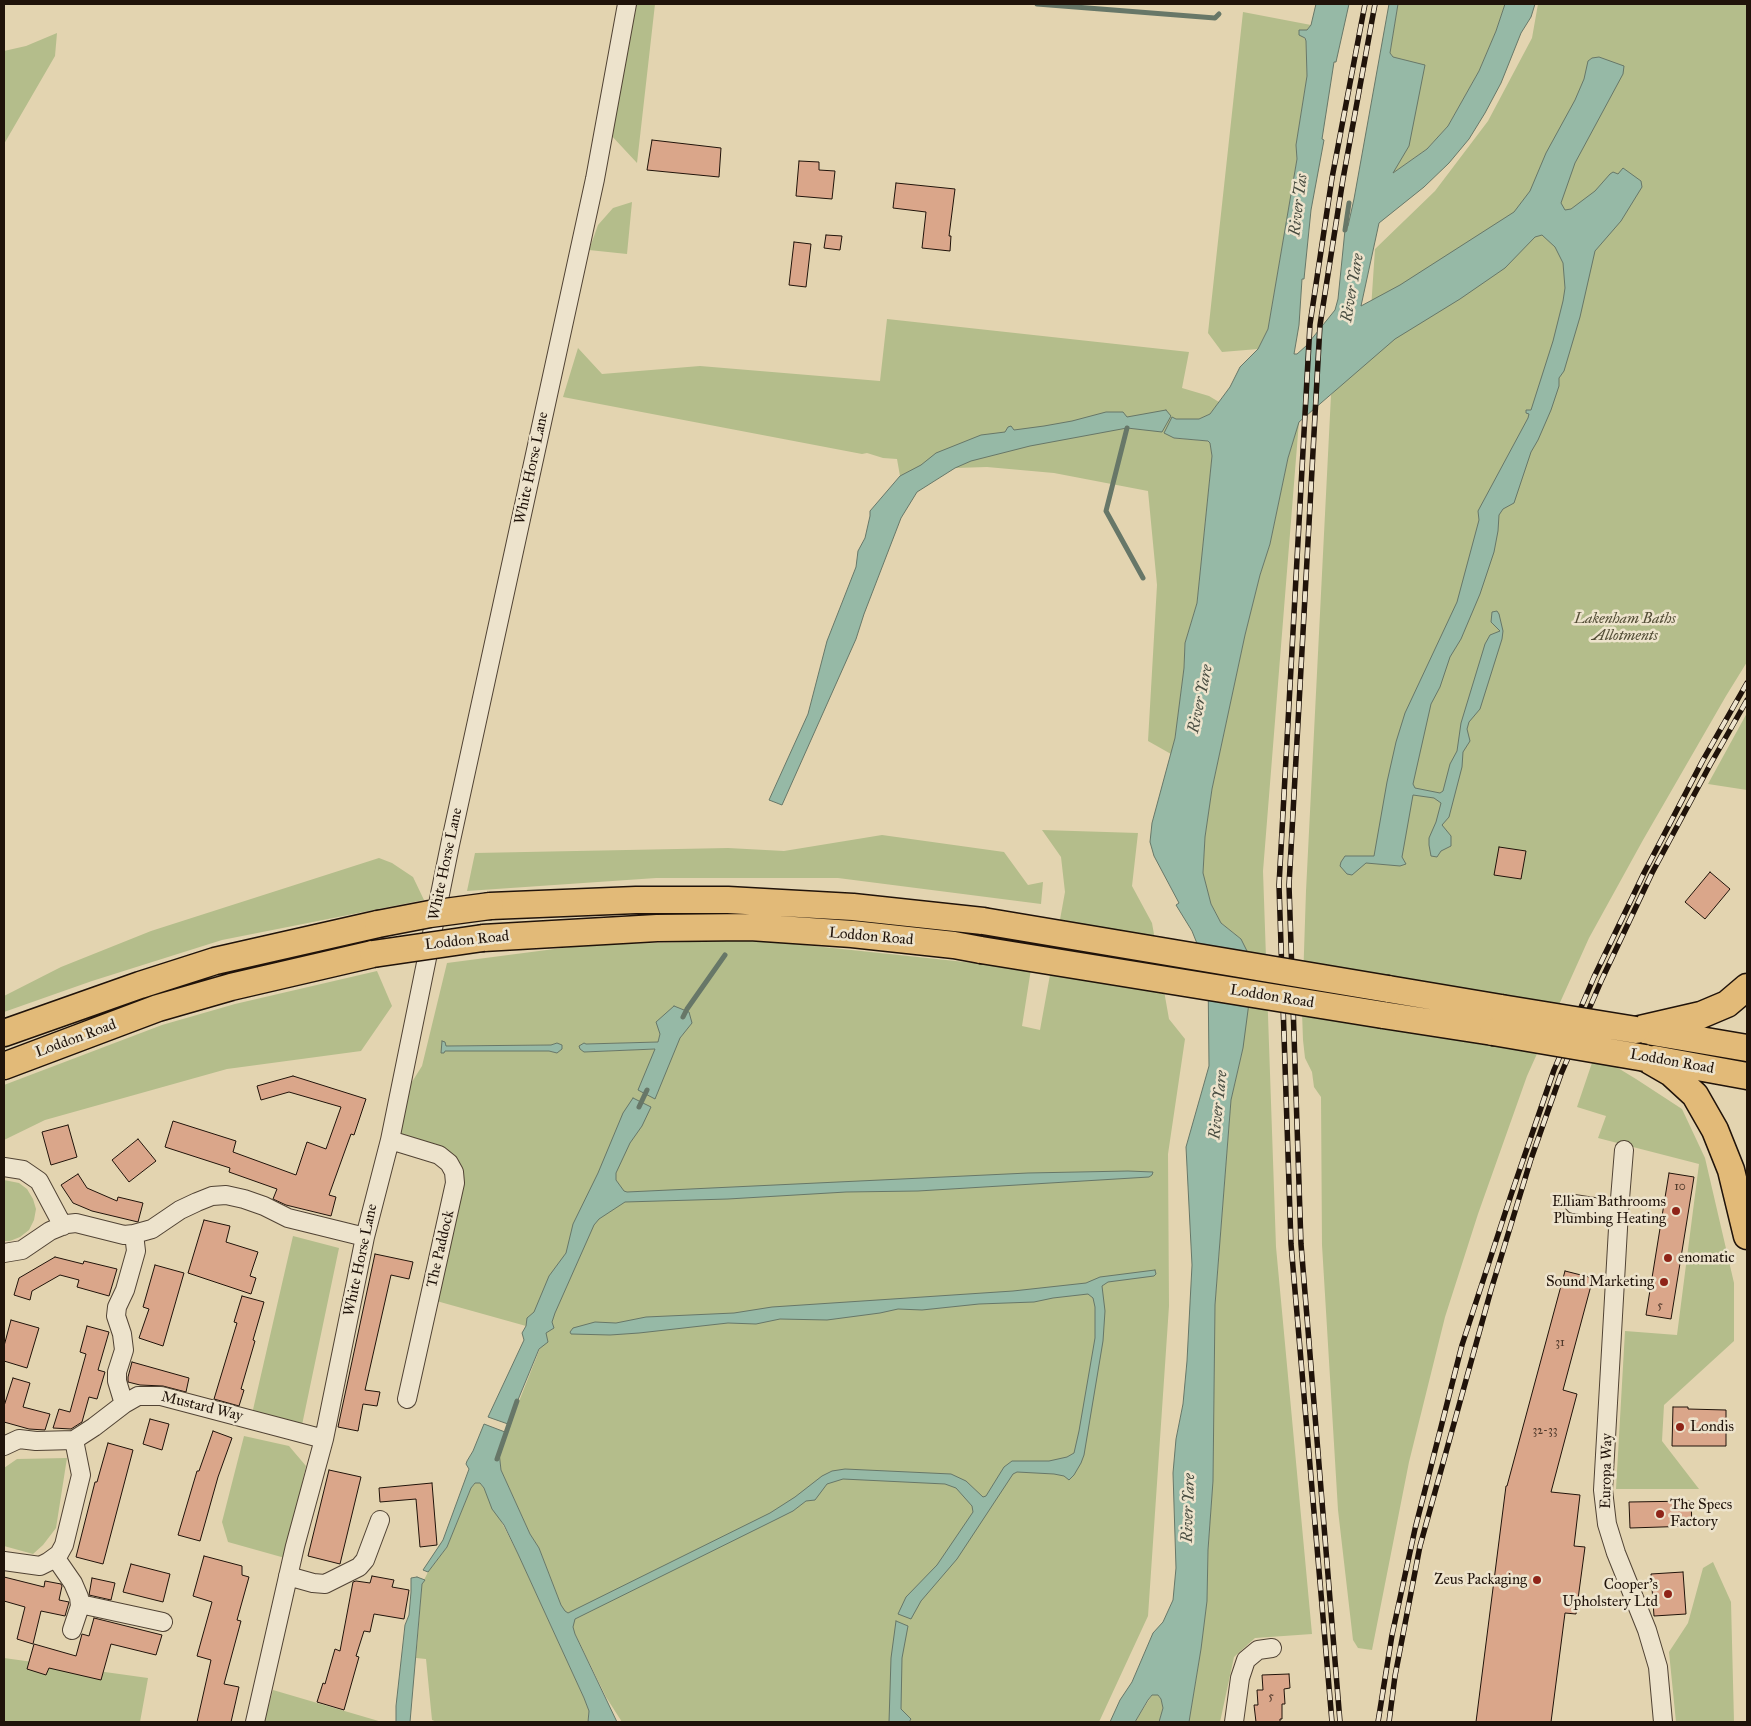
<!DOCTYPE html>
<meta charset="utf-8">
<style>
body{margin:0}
#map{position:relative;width:1751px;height:1726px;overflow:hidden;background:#e3d4b0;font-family:"IM FELL Great Primer",serif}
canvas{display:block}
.frame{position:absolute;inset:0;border:5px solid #20130a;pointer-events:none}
</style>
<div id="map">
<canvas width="1751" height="1726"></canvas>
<div class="frame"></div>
</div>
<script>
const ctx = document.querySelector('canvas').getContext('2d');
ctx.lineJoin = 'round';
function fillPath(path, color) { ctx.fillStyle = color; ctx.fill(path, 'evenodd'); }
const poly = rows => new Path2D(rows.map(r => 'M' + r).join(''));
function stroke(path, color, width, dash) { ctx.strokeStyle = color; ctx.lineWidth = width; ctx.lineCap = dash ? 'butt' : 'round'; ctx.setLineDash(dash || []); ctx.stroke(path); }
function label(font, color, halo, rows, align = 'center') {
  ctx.font = font + ' "IM FELL Great Primer",serif'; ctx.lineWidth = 5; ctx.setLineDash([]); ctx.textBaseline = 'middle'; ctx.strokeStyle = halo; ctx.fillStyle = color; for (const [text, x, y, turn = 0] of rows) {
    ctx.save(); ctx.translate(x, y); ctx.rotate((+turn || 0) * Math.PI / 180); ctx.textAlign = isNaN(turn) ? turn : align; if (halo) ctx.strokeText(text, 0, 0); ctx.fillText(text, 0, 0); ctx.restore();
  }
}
const green = poly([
 [637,4,655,4,637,163,610,134],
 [1398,4,1505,4,1496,31,1479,71,1448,126,1427,149,1392,174,1425,66,1393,57,1390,53],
 [1538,4,1747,4,1747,662,1726,696,1643,840,1589,938,1527,1076,1478,1214,1445,1317,1409,1462,1372,1650,1358,1648,1353,1640,1338,1510,1322,1245,1321,1097,1314,1087,1312,1072,1305,1058,1303,1040,1302,1012,1306,891,1331,395,1360,364,1370,324,1375,249,1435,191,1488,121,1532,38],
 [1243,12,1311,25,1307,30,1299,30,1306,41,1307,76,1296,145,1297,159,1268,329,1258,349,1222,352,1208,333],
 [57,33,55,56,4,144,4,51,26,46],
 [632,202,627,254,589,250,598,225,613,208],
 [887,319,1189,352,1182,388,1209,396,1219,402,1210,414,1199,419,1176,419,1174,438,1207,441,1210,443,1212,456,1197,603,1185,643,1184,668,1175,738,1171,754,1148,741,1157,585,1148,491,1054,473,987,467,955,468,900,476,897,459,883,458,867,453,862,454,563,397,578,348,602,374,700,366,880,381],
 [1299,421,1263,871,1276,1247,1312,1634,1255,1638,1234,1657,1220,1722,1189,1722,1201,1649,1207,1601,1208,1550,1213,1481,1215,1305,1231,1100,1243,1048,1241,939,1221,923,1211,904,1203,874,1205,837,1212,789,1245,635,1260,575,1270,544,1288,458],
 [1747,713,1747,790,1708,784,1742,722],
 [1042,830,1138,833,1132,886,1152,923,1169,1019,1185,1039,1168,1154,1169,1306,1148,1616,1099,1722,622,1722,606,1697,561,1605,539,1548,531,1536,501,1470,499,1452,546,1333,526,1326,433,1300,462,1177,398,1139,405,1093,422,1066,447,963,585,945,757,940,1031,969,1022,1026,1040,1030,1065,892,1061,857],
 [691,1023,680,1038,656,1049,585,1052,585,1043,585,1044,658,1042,660,1034],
 [557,1043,557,1053,549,1051,445,1051,444,1053,441,1053,445,1046,552,1045],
 [882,835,1004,852,1028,885,1043,882,1041,904,838,878,656,878,467,891,475,853,728,848,784,851],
 [379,858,392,863,413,877,424,900,222,940,92,981,4,1012,4,996,61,967,151,931],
 [377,971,392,1006,361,1051,227,1069,45,1120,4,1140,4,1085,162,1025,235,1004],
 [1595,1054,1636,1079,1682,1109,1705,1158,1734,1283,1734,1341,1664,1405,1662,1441,1699,1489,1616,1489,1625,1331,1677,1335,1699,1164,1598,1138,1606,1116,1577,1107],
 [4,1180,19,1183,27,1189,33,1199,36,1209,34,1220,29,1230,20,1237,10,1241,4,1241],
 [293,1236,339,1248,302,1425,252,1414],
 [244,1436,289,1446,306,1466,285,1558,228,1542,222,1522],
 [67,1458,56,1528,43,1545,33,1554,4,1546,4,1468,17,1459],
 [475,1483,480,1483,484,1488,518,1554,584,1698,589,1711,588,1722,437,1722,432,1720,426,1659,416,1658,422,1584,428,1572,447,1547,471,1488],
 [1713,1562,1731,1602,1734,1722,1676,1722,1669,1652,1688,1623,1703,1568],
 [4,1658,148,1678,140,1722,4,1722],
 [273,1690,382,1722,264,1722],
 [1152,1695,1158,1695,1161,1699,1163,1708,1159,1722,1135,1722]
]);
const water = poly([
 [1316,4,1349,4,1336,62,1334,62,1322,139,1324,140,1311,210,1304,279,1302,279,1299,325,1294,354,1297,354,1306,346,1335,310,1338,299,1345,230,1348,226,1354,199,1389,4,1398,4,1390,53,1393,57,1425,65,1409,146,1393,173,1427,149,1448,126,1479,71,1496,31,1505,4,1535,4,1531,17,1521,33,1501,83,1485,113,1469,139,1449,163,1424,187,1379,223,1361,306,1400,285,1514,212,1530,191,1546,153,1575,100,1584,79,1588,61,1592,58,1599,57,1624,66,1623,74,1575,163,1561,203,1565,210,1571,209,1595,191,1610,174,1613,172,1618,174,1623,168,1641,181,1642,187,1621,221,1595,251,1580,317,1564,371,1559,378,1559,386,1551,410,1538,440,1531,452,1514,503,1503,509,1499,515,1498,531,1494,552,1480,594,1461,639,1450,657,1440,687,1431,704,1413,784,1415,788,1440,793,1443,791,1450,764,1457,751,1461,723,1485,644,1490,635,1500,631,1491,622,1492,612,1497,611,1499,614,1503,631,1502,639,1480,709,1469,722,1467,729,1470,741,1463,752,1462,767,1449,817,1442,825,1451,836,1451,846,1441,851,1437,857,1431,856,1429,845,1429,838,1436,822,1441,803,1434,798,1413,795,1402,857,1406,864,1400,866,1366,863,1352,875,1347,874,1340,866,1341,862,1345,856,1374,856,1387,782,1396,742,1405,713,1457,602,1479,520,1478,511,1528,418,1529,414,1526,413,1526,410,1531,410,1553,341,1563,301,1565,288,1563,263,1555,247,1542,235,1535,237,1505,268,1460,299,1395,339,1299,422,1288,458,1270,544,1260,575,1245,635,1212,789,1205,837,1203,873,1211,904,1221,923,1241,939,1254,965,1243,1048,1231,1100,1218,1266,1215,1305,1213,1481,1208,1550,1207,1601,1201,1649,1189,1722,1159,1722,1163,1708,1161,1699,1158,1695,1152,1695,1148,1700,1135,1722,1110,1722,1120,1700,1132,1682,1153,1633,1163,1622,1173,1600,1176,1568,1173,1473,1176,1439,1183,1404,1187,1361,1192,1265,1186,1147,1209,1066,1208,971,1192,931,1176,905,1179,903,1154,856,1150,842,1152,823,1175,738,1184,668,1185,643,1197,603,1212,456,1210,443,1208,441,1174,438,1164,433,1172,417,1176,419,1199,419,1210,414,1230,387,1240,367,1258,349,1268,329,1297,159,1296,145,1307,76,1306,41,1305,38,1299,35,1299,30,1307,30,1311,25,1316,4],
 [1166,410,1171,416,1162,432,1127,428,1030,446,971,461,955,468,917,492,901,518,864,614,856,639,782,805,769,800,808,714,827,641,856,567,858,551,865,538,870,516,870,511,900,476,921,465,936,453,981,435,1005,432,1008,427,1011,426,1014,430,1044,426,1072,421,1106,412,1123,412,1127,417,1166,410],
 [674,1006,689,1012,692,1023,680,1038,655,1099,638,1090,655,1049,584,1052,580,1049,579,1046,584,1043,586,1044,658,1042,660,1034,656,1022,674,1006],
 [442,1041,445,1042,446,1046,551,1045,557,1043,562,1045,562,1049,557,1053,549,1051,445,1051,444,1053,441,1053,442,1041],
 [633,1098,651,1107,642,1126,630,1143,616,1173,616,1180,624,1191,627,1192,1028,1173,1128,1171,1153,1172,1152,1175,1149,1177,918,1191,846,1192,728,1199,625,1202,599,1219,594,1225,555,1313,552,1322,554,1328,546,1333,548,1342,539,1349,508,1424,488,1417,524,1340,522,1333,526,1326,527,1318,534,1312,549,1276,566,1253,573,1224,598,1173,623,1113,633,1098],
 [1155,1270,1156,1274,1154,1276,1108,1282,1102,1286,1105,1311,1103,1341,1084,1455,1081,1463,1074,1475,1069,1480,1064,1476,1054,1474,1017,1472,1013,1474,957,1559,921,1601,911,1619,898,1614,906,1597,937,1565,973,1512,972,1506,956,1488,945,1484,843,1479,827,1484,815,1500,806,1501,793,1511,775,1520,575,1619,573,1627,575,1634,617,1722,588,1722,589,1711,584,1698,518,1554,504,1525,492,1509,484,1488,480,1483,475,1483,471,1488,447,1547,428,1572,423,1570,443,1540,469,1469,466,1464,467,1461,473,1451,484,1424,505,1432,499,1452,501,1470,530,1534,539,1548,561,1605,565,1611,568,1613,770,1513,795,1497,822,1476,832,1471,845,1469,951,1474,966,1481,983,1497,986,1496,1004,1467,1012,1461,1049,1461,1067,1457,1074,1453,1079,1431,1095,1338,1095,1307,1093,1298,1088,1294,1053,1298,1034,1302,979,1304,922,1310,898,1309,880,1313,827,1320,780,1319,756,1324,728,1323,639,1333,610,1335,571,1334,570,1332,573,1328,595,1322,616,1323,646,1317,734,1313,772,1307,1013,1291,1086,1283,1100,1277,1155,1270],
 [417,1577,425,1580,422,1584,410,1722,396,1722,396,1706,405,1625,409,1615,411,1592,411,1578,417,1577],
 [896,1621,908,1626,902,1658,901,1709,911,1719,909,1722,889,1722,891,1658,896,1621]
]);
const stream = poly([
 [1037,4,1215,18,1219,14],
 [1345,230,1349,203],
 [1127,428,1106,511,1143,578],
 [683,1017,687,1009,725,955],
 [639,1107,647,1090],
 [497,1459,517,1401]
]);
const building = poly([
 [652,140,721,148,719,177,647,170,652,140],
 [799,161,819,162,819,170,835,171,832,199,796,196,799,161],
 [896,183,955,189,949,236,951,236,950,251,922,248,926,212,893,208,896,183],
 [826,235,842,236,840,250,824,248,826,235],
 [794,242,811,244,806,287,789,285,794,242],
 [1499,847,1526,851,1521,879,1494,875,1499,847],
 [1710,872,1730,889,1705,919,1685,902,1710,872],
 [293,1076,366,1099,354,1135,351,1134,329,1195,336,1197,331,1216,286,1205,273,1199,277,1189,229,1172,230,1168,165,1147,173,1121,236,1141,233,1152,296,1175,307,1142,326,1149,341,1107,289,1092,261,1100,257,1086,293,1076],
 [68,1125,77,1157,51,1165,42,1132,68,1125],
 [138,1139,156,1161,129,1182,112,1160,138,1139],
 [1669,1173,1694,1177,1671,1319,1646,1315,1669,1173],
 [78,1174,87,1188,117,1201,118,1197,143,1203,138,1222,92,1211,73,1203,61,1185,78,1174],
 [204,1220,230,1226,226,1242,258,1252,250,1276,256,1278,251,1294,188,1273,204,1220],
 [375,1254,413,1262,409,1279,391,1275,365,1390,380,1392,377,1406,363,1404,358,1431,338,1427,375,1254],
 [55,1257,83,1264,84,1261,117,1269,109,1296,77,1287,79,1280,60,1275,32,1291,30,1300,14,1295,19,1278,55,1257],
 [155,1265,184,1273,163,1346,139,1338,149,1309,143,1307,155,1265],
 [1565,1271,1593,1278,1563,1390,1577,1394,1551,1492,1580,1495,1574,1546,1585,1547,1576,1614,1565,1613,1551,1722,1476,1722,1506,1486,1507,1486,1565,1271],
 [242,1296,264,1302,253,1340,255,1341,241,1389,244,1390,239,1406,214,1399,237,1323,234,1322,242,1296],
 [11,1320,39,1328,27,1368,4,1361,4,1346,11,1320],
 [87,1326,109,1332,98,1370,105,1372,97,1399,89,1397,82,1422,71,1429,53,1428,59,1409,70,1412,86,1354,80,1352,87,1326],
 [132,1362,189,1378,186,1392,163,1386,140,1385,128,1382,128,1377,132,1362],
 [13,1378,30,1383,23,1407,50,1414,45,1430,29,1429,4,1422,4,1406,13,1378],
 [1673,1407,1688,1407,1688,1409,1726,1410,1726,1446,1672,1446,1673,1407],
 [150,1419,169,1424,162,1450,143,1444,150,1419],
 [213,1431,232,1438,218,1477,200,1541,178,1535,197,1471,199,1471,213,1431],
 [108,1443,133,1450,103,1564,76,1557,95,1482,97,1482,108,1443],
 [329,1470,361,1477,340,1564,308,1556,329,1470],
 [432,1483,437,1545,420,1547,416,1499,380,1502,379,1488,432,1483],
 [1691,1501,1692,1526,1630,1528,1629,1502,1691,1501],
 [204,1556,242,1566,242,1575,249,1577,237,1620,241,1621,224,1684,239,1687,231,1722,197,1722,211,1660,197,1656,212,1602,193,1596,204,1556],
 [131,1564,170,1574,163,1602,123,1592,131,1564],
 [1683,1572,1686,1614,1654,1616,1651,1574,1683,1572],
 [372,1576,394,1580,392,1587,409,1590,404,1619,374,1614,370,1632,364,1631,356,1656,359,1657,344,1710,317,1702,323,1683,325,1684,335,1649,340,1651,353,1582,356,1581,370,1583,372,1576],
 [4,1577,44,1587,45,1581,61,1584,62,1586,59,1600,69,1602,65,1616,41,1611,33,1644,17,1639,25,1607,4,1601,4,1577],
 [92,1578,115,1583,111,1600,89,1595,92,1578],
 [94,1618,162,1635,156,1655,111,1644,101,1680,49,1668,46,1675,27,1669,34,1644,76,1656,82,1634,89,1636,94,1618],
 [1289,1674,1290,1688,1284,1689,1285,1704,1282,1704,1282,1719,1280,1719,1280,1722,1256,1722,1254,1705,1258,1705,1257,1690,1263,1690,1262,1675,1289,1674]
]);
const minor = poly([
 [390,1140,439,1155,449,1163,454,1172,455,1183,407,1399],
 [1624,1150,1619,1211,1603,1490,1607,1524,1616,1553,1647,1630,1658,1667,1663,1722],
 [4,1167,23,1170,39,1181,63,1226],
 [1574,1204,1619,1211],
 [4,1253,22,1250,50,1231,67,1224,76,1223,124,1235,134,1234,152,1229,180,1210,197,1202,212,1196,226,1195,244,1199,264,1206,288,1218,365,1237],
 [124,1404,117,1381,117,1372,124,1350,122,1334,116,1316,117,1307,125,1290,136,1251,134,1234],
 [4,1446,19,1439,36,1441,74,1440,94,1427,124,1404,138,1396,161,1396,324,1439],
 [55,1557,73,1583,79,1597,80,1606,72,1630],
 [4,1561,40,1566,48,1562,59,1554,64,1545,81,1475,74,1440],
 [288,1576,313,1583,325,1584,359,1567,365,1560,380,1520],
 [80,1604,163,1622],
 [255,1722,295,1546,324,1439,365,1237,390,1140,450,845,595,179,627,4],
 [1234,1722,1240,1678,1246,1660,1258,1650,1272,1648]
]);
const highway = poly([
 [490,906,636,900,728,900,853,907,983,921],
 [483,938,657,928,750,927,852,934,954,945,981,950],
 [1388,989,1501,1008],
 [1383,1015,1493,1032],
 [1636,1030,1701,1015,1727,1004,1747,987],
 [1647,1031,1747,1048],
 [4,1033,140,985,215,961,378,924],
 [1645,1058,1671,1073,1695,1095,1715,1130,1731,1170,1747,1236],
 [1654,1059,1747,1076],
 [4,1066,158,1008,231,987,373,954]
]);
const rail = poly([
 [1332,1722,1291,1244,1279,885,1310,324,1332,178,1365,4],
 [1340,1722,1301,1244,1289,885,1320,325,1343,179,1375,4],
 [1378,1722,1392,1635,1415,1529,1462,1345,1511,1195,1554,1070,1594,977,1644,873,1703,760,1747,683],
 [1389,1722,1395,1676,1420,1546,1491,1290,1531,1159,1561,1074,1602,979,1652,873,1710,765,1747,700]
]);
const highwayBridge = poly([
 [983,921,1388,989],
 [378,924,430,914,490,906],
 [981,950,1383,1015],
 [373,954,483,938],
 [1501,1008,1636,1030],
 [1493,1032,1645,1058]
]);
const markers = [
 [1676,1211,5,"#8f2418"],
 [1668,1258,5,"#8f2418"],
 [1664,1282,5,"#8f2418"],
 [1680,1427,5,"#8f2418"],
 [1660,1514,5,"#8f2418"],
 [1537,1580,5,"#8f2418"],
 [1668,1594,5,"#8f2418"]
];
const numberNames = [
 ["10",1680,1187],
 ["5",1660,1306],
 ["31",1560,1343],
 ["32-33",1545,1431],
 ["5",1271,1697]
];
const streetNames = [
 ["White Horse Lane",532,468,-78],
 ["White Horse Lane",446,864,-78],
 ["Loddon Road",871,937,5],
 ["Loddon Road",467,941,-6],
 ["Loddon Road",1272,997,9],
 ["Loddon Road",76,1039,-20],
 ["Loddon Road",1672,1062,10],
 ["The Paddock",441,1249,-77],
 ["White Horse Lane",361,1260,-78],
 ["Mustard Way",202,1407,14],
 ["Europa Way",1607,1471,-89]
];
const parkNames = [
 ["Lakenham Baths",1625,619],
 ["Allotments",1625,636]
];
const poiNames = [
 ["Elliam Bathrooms",1666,1202],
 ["Plumbing Heating",1666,1219],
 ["enomatic",1678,1258,"left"],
 ["Sound Marketing",1654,1282],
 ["Londis",1690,1427,"left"],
 ["The Specs",1670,1505,"left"],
 ["Factory",1670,1522,"left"],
 ["Zeus Packaging",1527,1580],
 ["Cooper’s",1658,1585],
 ["Upholstery Ltd",1658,1602]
];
const waterNames = [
 ["River Tas",1299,205,-83],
 ["River Yare",1353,288,-80],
 ["River Yare",1201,699,-78],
 ["River Yare",1219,1105,-84],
 ["River Yare",1189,1508,-88]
];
fillPath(green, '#b4bd8b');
fillPath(water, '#96b9a6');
stroke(water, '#677768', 1);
stroke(stream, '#677768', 5);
fillPath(building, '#daa68a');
stroke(building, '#20130a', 1);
stroke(minor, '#514334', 20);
stroke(highway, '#20130a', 29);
stroke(minor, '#ede3cc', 18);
stroke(highway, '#e2ba78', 26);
stroke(rail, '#20130a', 5.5);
stroke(rail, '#ede3cc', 4, [11]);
stroke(highwayBridge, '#20130a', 29, []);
stroke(highwayBridge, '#e2ba78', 26);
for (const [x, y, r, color] of markers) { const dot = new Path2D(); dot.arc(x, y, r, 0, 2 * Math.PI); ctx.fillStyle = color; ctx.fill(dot); stroke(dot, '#ede3cc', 2); }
label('12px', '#4e382a', null, numberNames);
label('15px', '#20130a', '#ede3cc', streetNames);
label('italic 15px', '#544e37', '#ede3cc', parkNames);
label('15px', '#20130a', '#ede3cc', poiNames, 'right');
label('italic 16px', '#494d41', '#ede3cc', waterNames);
</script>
